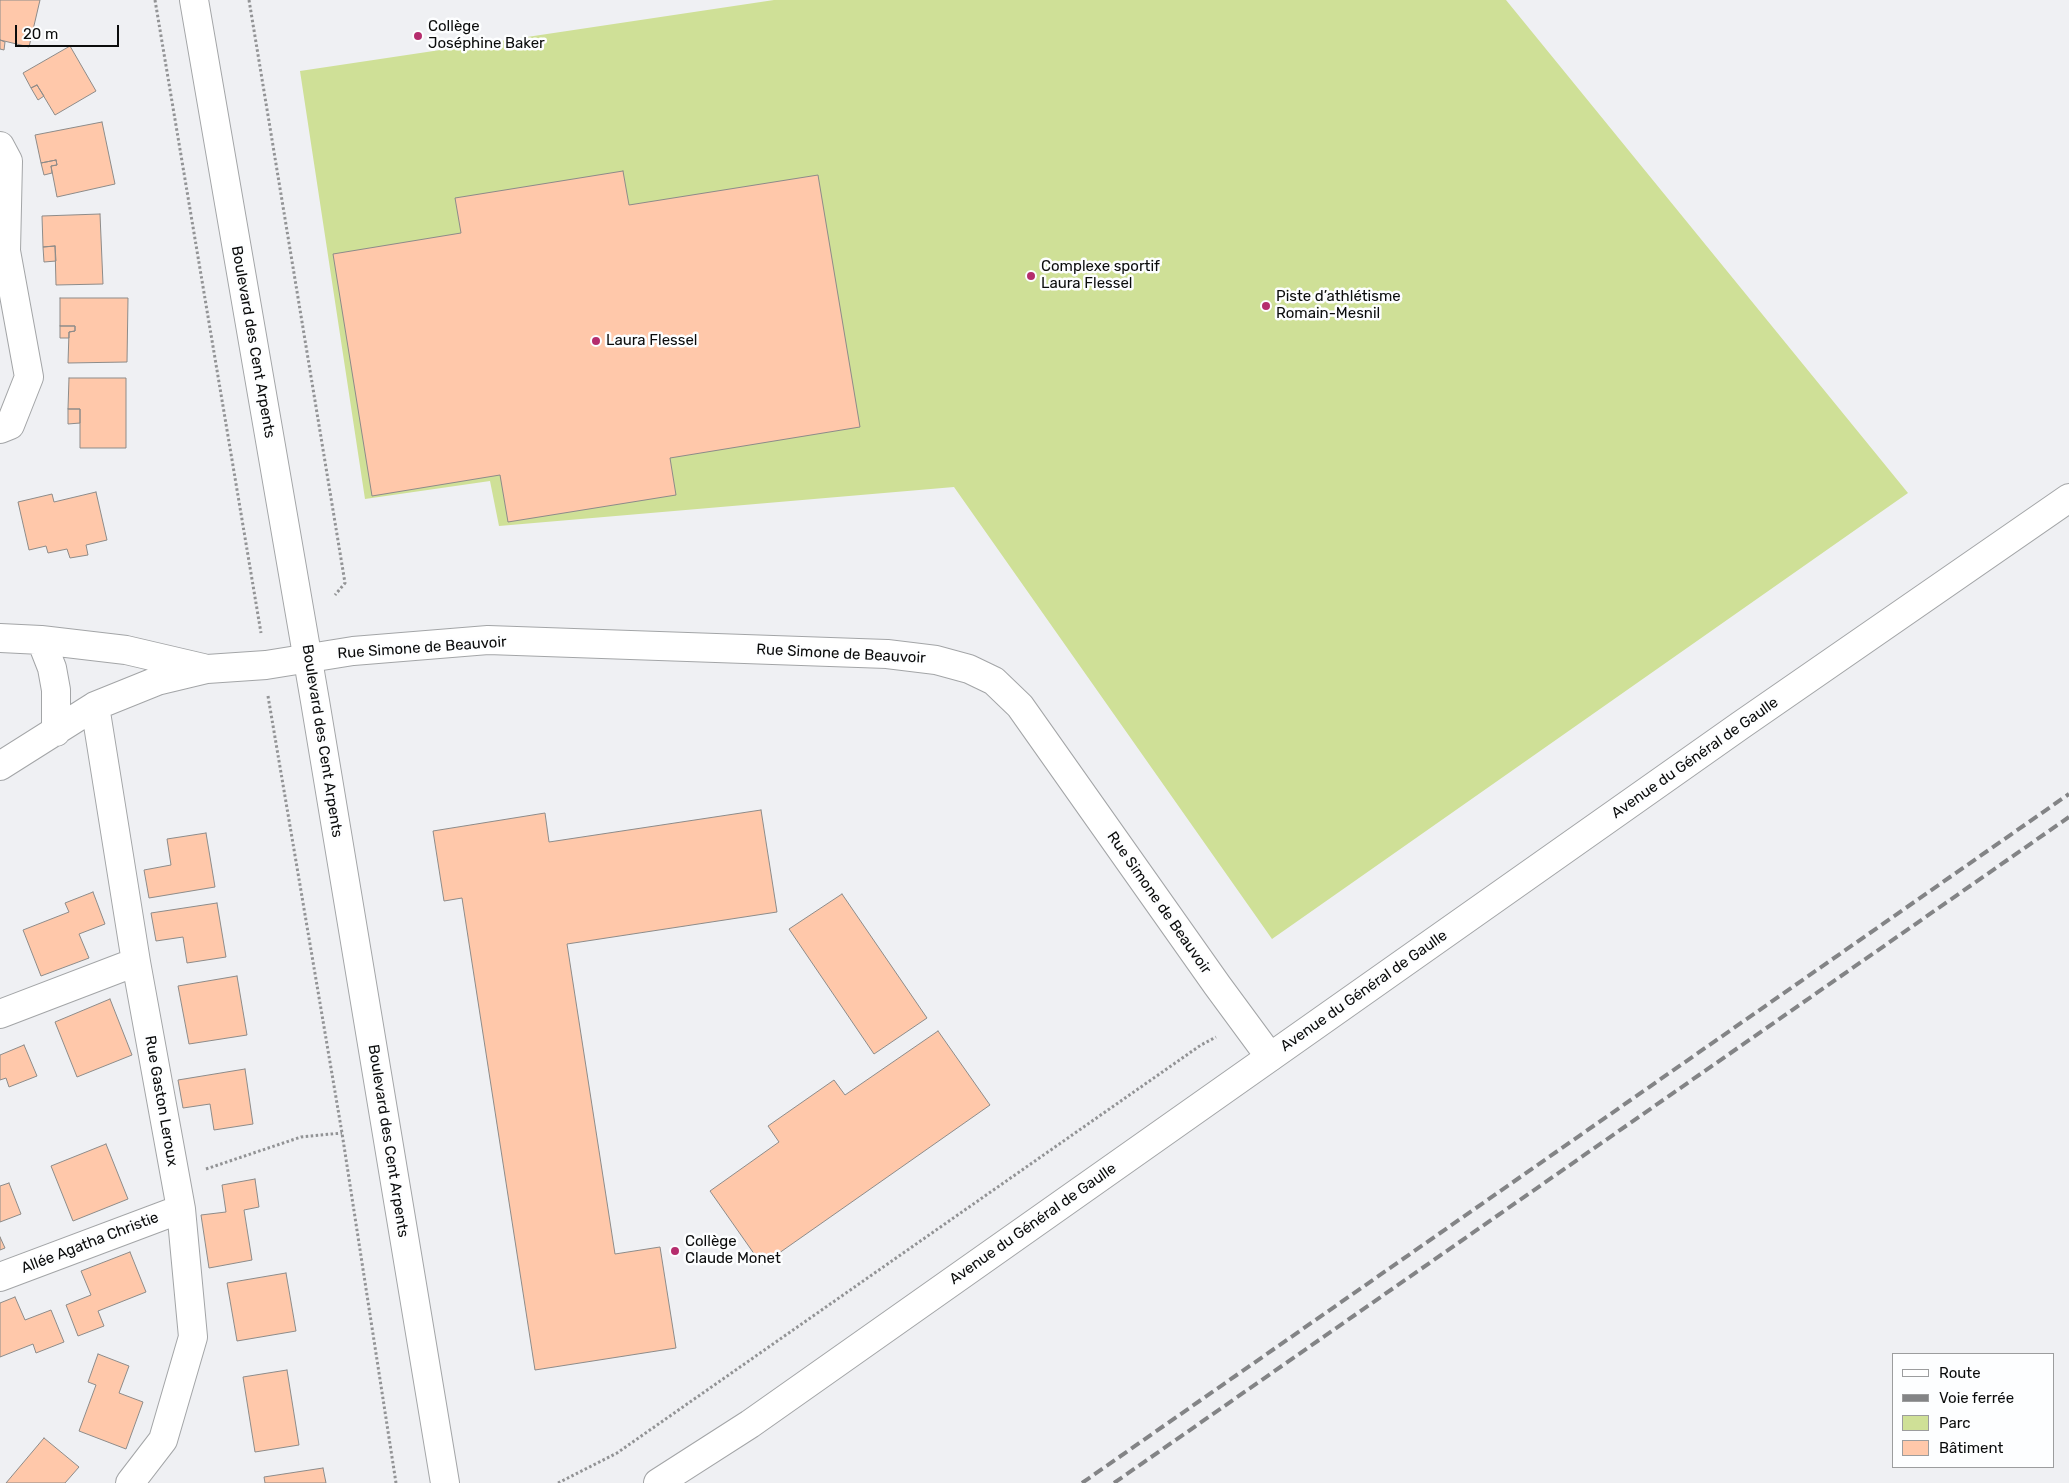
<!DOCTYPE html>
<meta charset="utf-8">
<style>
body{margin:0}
#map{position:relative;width:2069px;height:1483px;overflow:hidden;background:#eff0f3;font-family:Rubik,sans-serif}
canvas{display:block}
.legend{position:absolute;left:1892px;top:1353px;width:162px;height:115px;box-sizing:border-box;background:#fdfeff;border:1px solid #9c9d9e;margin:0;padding:6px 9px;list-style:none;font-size:15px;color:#0b0c0c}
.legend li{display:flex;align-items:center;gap:10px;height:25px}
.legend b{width:25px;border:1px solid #9c9d9e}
.scale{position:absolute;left:15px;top:25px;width:104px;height:22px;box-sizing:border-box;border:2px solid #0b0c0c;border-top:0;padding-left:6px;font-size:15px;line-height:18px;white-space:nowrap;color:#0b0c0c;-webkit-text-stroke:4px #fdfeff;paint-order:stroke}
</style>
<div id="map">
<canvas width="2069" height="1483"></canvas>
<ul class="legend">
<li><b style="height:6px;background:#fff"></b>Route</li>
<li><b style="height:6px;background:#838486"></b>Voie ferrée</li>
<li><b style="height:14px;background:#cfe097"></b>Parc</li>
<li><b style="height:14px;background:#ffc8aa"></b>Bâtiment</li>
</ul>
<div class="scale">20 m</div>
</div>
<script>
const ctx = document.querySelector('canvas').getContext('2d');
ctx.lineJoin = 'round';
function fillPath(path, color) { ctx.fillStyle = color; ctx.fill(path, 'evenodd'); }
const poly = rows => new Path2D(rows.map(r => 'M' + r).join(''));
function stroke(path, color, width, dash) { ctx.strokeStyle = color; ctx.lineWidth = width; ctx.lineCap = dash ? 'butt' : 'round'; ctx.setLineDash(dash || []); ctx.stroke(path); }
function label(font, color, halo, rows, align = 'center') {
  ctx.font = font + ' Rubik,sans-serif'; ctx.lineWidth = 5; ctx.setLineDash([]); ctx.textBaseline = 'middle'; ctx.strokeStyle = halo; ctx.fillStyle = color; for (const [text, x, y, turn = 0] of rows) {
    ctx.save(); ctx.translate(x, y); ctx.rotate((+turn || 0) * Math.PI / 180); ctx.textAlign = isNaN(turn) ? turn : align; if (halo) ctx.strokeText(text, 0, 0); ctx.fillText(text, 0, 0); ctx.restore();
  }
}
const green = poly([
 [774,0,1506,0,1908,493,1272,939,954,487,499,526,490,481,365,499,300,71]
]);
const building = poly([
 [0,0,40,0,29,47,0,40,0,0],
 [0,40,5,42,4,50,0,49,0,40],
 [70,46,96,91,55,115,37,85,31,88,23,73,70,46],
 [37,85,44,96,38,100,31,88,37,85],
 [102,122,115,184,57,197,51,166,57,165,56,160,41,163,35,135,102,122],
 [56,160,57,165,51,166,52,173,44,175,41,163,56,160],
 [623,171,629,205,818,175,860,427,670,458,676,495,508,522,500,475,372,496,333,254,461,233,455,198,623,171],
 [100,214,103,284,56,285,55,246,43,247,42,216,100,214],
 [55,246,56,261,44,262,43,247,55,246],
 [60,298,128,298,127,362,68,363,69,332,75,331,75,326,60,326,60,298],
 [60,326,75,326,75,331,69,332,69,338,60,338,60,326],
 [69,378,126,378,126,448,80,448,80,409,68,409,69,378],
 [68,409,80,409,80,423,68,424,68,409],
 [96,492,107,540,86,545,88,555,70,558,67,549,48,553,46,546,29,550,18,502,52,494,54,502,96,492],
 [761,810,777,912,567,944,615,1254,660,1247,676,1348,535,1370,462,898,444,901,433,831,545,813,549,842,761,810],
 [206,833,215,887,149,898,144,870,171,865,167,839,206,833],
 [93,892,105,924,79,934,89,958,41,976,23,930,69,912,65,903,93,892],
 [842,894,927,1018,874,1054,789,929,842,894],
 [217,903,226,957,187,963,183,937,156,941,151,913,217,903],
 [237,976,247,1035,189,1044,178,986,237,976],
 [110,999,132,1055,77,1077,55,1022,110,999],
 [938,1031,990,1105,762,1265,710,1191,779,1142,768,1126,834,1080,845,1095,938,1031],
 [24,1045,37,1076,9,1087,6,1078,0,1080,0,1055,24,1045],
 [245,1069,253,1124,214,1130,210,1104,183,1108,178,1080,245,1069],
 [106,1144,128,1199,73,1221,51,1166,106,1144],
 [255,1179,259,1207,244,1210,252,1260,209,1268,201,1215,226,1212,222,1185,255,1179],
 [9,1183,21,1214,0,1222,0,1186,9,1183],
 [0,1237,5,1248,0,1250,0,1237],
 [130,1252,146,1292,98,1311,104,1326,78,1336,66,1305,91,1295,81,1271,130,1252],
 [286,1273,296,1331,237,1341,227,1283,286,1273],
 [15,1297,25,1320,51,1310,64,1342,36,1353,33,1344,0,1357,0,1303,15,1297],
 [98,1354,129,1366,119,1393,143,1402,126,1449,79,1431,96,1385,88,1382,98,1354],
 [287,1370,299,1445,255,1452,243,1377,287,1370],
 [44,1438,79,1467,65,1483,6,1483,44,1438],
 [323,1468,326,1483,265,1483,264,1477,323,1468]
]);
const path = poly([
 [155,0,261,633],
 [249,0,345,583,335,595],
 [268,696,342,1133,396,1483],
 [206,1169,301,1137,342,1133],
 [558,1483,617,1453,1201,1045,1216,1037]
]);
const minor = poly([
 [0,146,8,161,6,251,29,377,10,425,0,429],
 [0,638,41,640,126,650,203,668],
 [41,640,52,668,56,690,56,732],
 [95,706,136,962,181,1209,193,1337,163,1440,130,1483],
 [0,766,95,706,157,681,207,669,266,665,353,651,488,640,887,654,936,660,969,669,994,681,1020,706,1217,985,1270,1057],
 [0,1014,136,962],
 [0,1277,181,1209]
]);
const tertiary = poly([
 [194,0,315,701,445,1483]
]);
const secondary = poly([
 [658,1483,750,1424,1741,725,2069,498]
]);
const rail = poly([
 [1082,1483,2069,794],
 [1114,1483,2069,817]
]);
const markers = [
 [418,36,5,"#b52d6d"],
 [1031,276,5,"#b52d6d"],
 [1266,306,5,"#b52d6d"],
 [596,341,5,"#b52d6d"],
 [675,1251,5,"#b52d6d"]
];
const poiNames = [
 ["Collège",428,27],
 ["Joséphine Baker",428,44],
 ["Complexe sportif",1041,267],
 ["Laura Flessel",1041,284],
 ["Piste d’athlétisme",1276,297],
 ["Romain-Mesnil",1276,314],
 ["Laura Flessel",606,341],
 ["Collège",685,1242],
 ["Claude Monet",685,1259]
];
const streetNames = [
 ["Boulevard des Cent Arpents",253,342,80],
 ["Rue Simone de Beauvoir",422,648,-4],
 ["Rue Simone de Beauvoir",841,654,3],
 ["Boulevard des Cent Arpents",322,741,81],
 ["Avenue du Général de Gaulle",1695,758,-35],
 ["Rue Simone de Beauvoir",1159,903,55],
 ["Avenue du Général de Gaulle",1364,991,-35],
 ["Rue Gaston Leroux",161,1101,80],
 ["Boulevard des Cent Arpents",388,1141,81],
 ["Avenue du Général de Gaulle",1033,1224,-35],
 ["Allée Agatha Christie",90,1243,-21]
];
fillPath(green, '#cfe097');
fillPath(building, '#ffc8aa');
stroke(building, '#8d8b89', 1);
stroke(minor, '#a3a5a7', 30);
stroke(tertiary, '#a3a5a7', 30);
stroke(secondary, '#a3a5a7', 30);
stroke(path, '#929395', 3, [2.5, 2.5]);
stroke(minor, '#fff', 28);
stroke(tertiary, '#fff', 28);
stroke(secondary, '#fff', 28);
stroke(rail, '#838486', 4, [10, 5]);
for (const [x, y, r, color] of markers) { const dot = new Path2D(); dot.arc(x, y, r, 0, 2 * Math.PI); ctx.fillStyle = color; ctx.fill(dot); stroke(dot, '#fdfeff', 2); }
label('15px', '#0b0c0c', '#fdfeff', poiNames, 'left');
label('15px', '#0b0c0c', '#fdfeff', streetNames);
</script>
